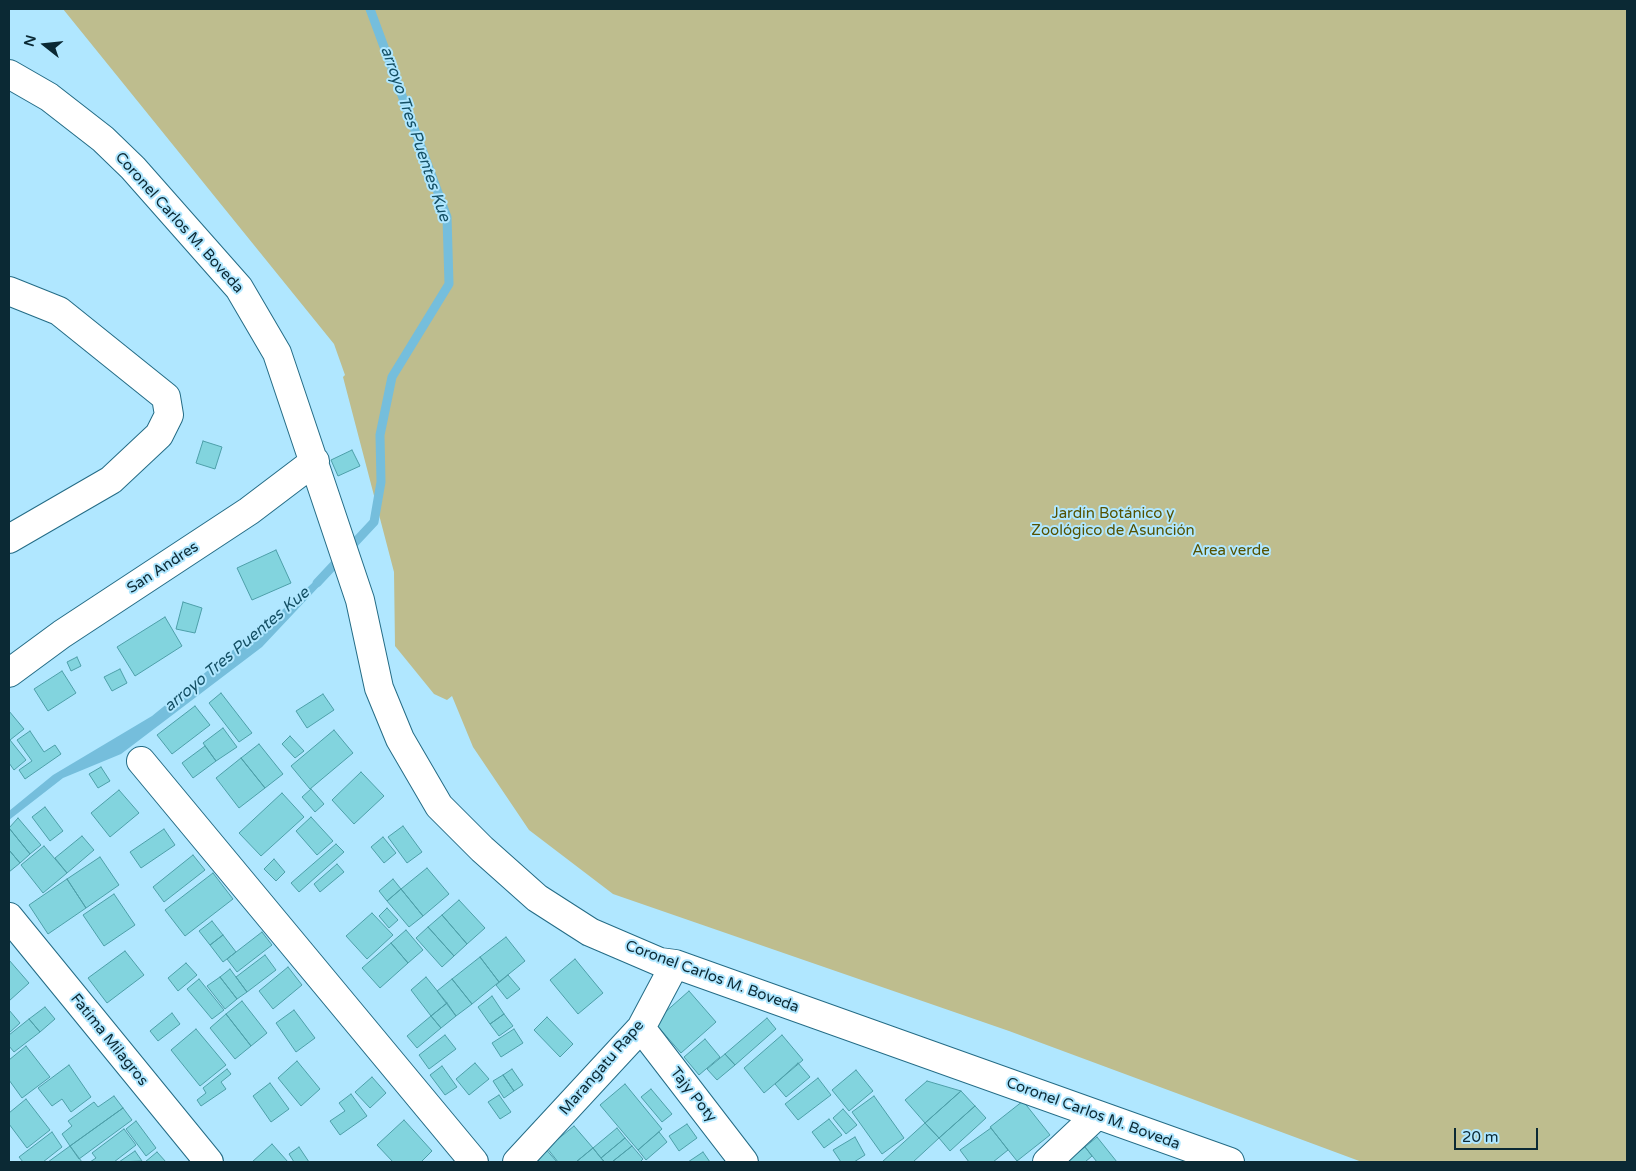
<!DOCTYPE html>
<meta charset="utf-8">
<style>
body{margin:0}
#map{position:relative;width:1636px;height:1171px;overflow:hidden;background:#b0e7ff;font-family:"Varela Round",sans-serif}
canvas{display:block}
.frame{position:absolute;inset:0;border:10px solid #0b2934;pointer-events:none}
.north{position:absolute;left:20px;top:20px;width:50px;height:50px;-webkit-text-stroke:4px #b0e7ff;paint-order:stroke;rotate:286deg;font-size:14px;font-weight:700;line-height:20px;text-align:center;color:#0b2934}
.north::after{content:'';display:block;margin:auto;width:18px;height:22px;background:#0b2934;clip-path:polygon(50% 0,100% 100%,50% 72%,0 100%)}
.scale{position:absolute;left:1454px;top:1128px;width:84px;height:22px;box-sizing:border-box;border:2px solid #0b2934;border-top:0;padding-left:6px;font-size:15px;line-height:18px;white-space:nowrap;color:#0b2934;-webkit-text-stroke:4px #b0e7ff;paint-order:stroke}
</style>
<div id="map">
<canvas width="1636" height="1171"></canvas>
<div class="frame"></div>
<div class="north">N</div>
<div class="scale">20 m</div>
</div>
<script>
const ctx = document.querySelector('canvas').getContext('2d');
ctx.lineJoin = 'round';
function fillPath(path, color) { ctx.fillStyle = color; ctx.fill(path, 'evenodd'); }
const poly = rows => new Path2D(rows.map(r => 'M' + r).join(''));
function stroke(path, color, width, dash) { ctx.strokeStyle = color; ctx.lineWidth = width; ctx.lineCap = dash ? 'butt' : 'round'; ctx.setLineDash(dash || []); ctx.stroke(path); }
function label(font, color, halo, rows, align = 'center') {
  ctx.font = font + ' "Varela Round",sans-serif'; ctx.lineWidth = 4; ctx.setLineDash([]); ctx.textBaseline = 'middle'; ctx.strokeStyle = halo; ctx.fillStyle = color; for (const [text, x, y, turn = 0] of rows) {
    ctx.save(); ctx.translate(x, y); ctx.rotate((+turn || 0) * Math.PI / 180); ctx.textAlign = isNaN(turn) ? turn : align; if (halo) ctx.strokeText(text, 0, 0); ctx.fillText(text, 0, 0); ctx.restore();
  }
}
const green = poly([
 [63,9,1627,9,1627,1162,1362,1162,1009,1031,613,894,529,830,473,747,452,696,447,700,434,694,395,646,394,572,343,377,345,375,334,344]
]);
const water = poly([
 [323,573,326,579,262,647,121,754,63,778,9,820,9,811,53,775,152,716,293,601]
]);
const stream = poly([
 [317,583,374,522,381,482,380,435,392,377,449,284,447,217,370,9]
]);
const building = poly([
 [203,441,222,447,215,469,196,463,203,441],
 [352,450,360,466,338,476,331,460,352,450],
 [276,550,291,583,252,600,237,568,276,550],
 [183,602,202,608,195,633,176,629,183,602],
 [165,617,182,646,135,676,117,647,165,617],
 [77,657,81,666,71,671,67,662,77,657],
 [120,669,127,683,112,691,104,677,120,669],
 [62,671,76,693,48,711,34,689,62,671],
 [221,693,252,733,239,742,209,703,221,693],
 [323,694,334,710,307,728,296,711,323,694],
 [195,706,210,725,172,754,157,735,195,706],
 [9,711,24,729,10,740,26,760,14,770,9,763,9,711],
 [223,728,237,747,216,761,203,743,223,728],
 [334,730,353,753,310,789,291,766,334,730],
 [30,731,44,752,55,745,61,754,25,779,19,770,32,761,17,740,30,731],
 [290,736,304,751,295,758,282,744,290,736],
 [259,744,283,774,265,788,241,758,259,744],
 [205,746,216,761,193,778,182,763,205,746],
 [241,758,265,788,239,808,216,778,241,758],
 [101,767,110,781,98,788,89,774,101,767],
 [361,772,384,796,354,824,332,800,361,772],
 [311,789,324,804,315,812,302,797,311,789],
 [119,790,139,813,110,837,91,813,119,790],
 [282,793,304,817,261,856,239,833,282,793],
 [45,807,63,831,50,841,32,817,45,807],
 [311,817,333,841,317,855,296,831,311,817],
 [18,818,41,845,30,854,9,828,18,818],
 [403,826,422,852,407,863,388,837,403,826],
 [9,828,30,854,20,863,9,850,9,828],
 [164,829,175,845,141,868,130,852,164,829],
 [82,836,94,850,67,873,55,858,82,836],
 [383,837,396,853,384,863,371,847,383,837],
 [336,844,344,852,299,892,291,883,336,844],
 [44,846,67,873,43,893,21,865,44,846],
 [9,850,20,863,9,872,9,850],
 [193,855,205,870,164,902,153,887,193,855],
 [100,857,119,885,86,908,67,879,100,857],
 [274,859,285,872,276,881,264,869,274,859],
 [337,864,344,872,320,892,314,884,337,864],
 [427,868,449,894,423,916,401,889,427,868],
 [213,873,233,899,185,936,165,910,213,873],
 [67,879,86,908,48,934,29,905,67,879],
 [393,879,401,889,387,901,379,891,393,879],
 [401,889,423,916,409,927,387,901,401,889],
 [114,894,135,925,104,946,83,915,114,894],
 [459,900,485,928,467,944,442,915,459,900],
 [387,908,398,920,389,928,379,916,387,908],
 [372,913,393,935,367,959,346,936,372,913],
 [442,915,467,944,454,956,428,927,442,915],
 [212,921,223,935,210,945,199,931,212,921],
 [428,927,454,956,442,967,416,938,428,927],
 [406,930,423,950,408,963,391,943,406,930],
 [262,932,272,945,237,972,227,959,262,932],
 [223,935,236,952,223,962,210,945,223,935],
 [506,937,525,961,499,982,480,957,506,937],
 [391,943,408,963,380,988,362,968,391,943],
 [125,951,144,975,107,1003,88,978,125,951],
 [265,955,276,970,247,992,236,977,265,955],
 [480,957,499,982,472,1004,452,979,480,957],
 [575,959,603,993,578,1014,550,980,575,959],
 [9,960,29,983,9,1001,9,960],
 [186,963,197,975,178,991,168,978,186,963],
 [288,967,302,985,273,1009,259,991,288,967],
 [230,969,247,992,237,999,220,977,230,969],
 [508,975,520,989,507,999,496,985,508,975],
 [220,977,237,999,225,1009,207,986,220,977],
 [426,977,447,1003,431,1016,411,990,426,977],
 [199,979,224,1010,212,1019,187,989,199,979],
 [452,979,472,1004,456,1016,437,991,452,979],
 [689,991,716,1022,681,1053,654,1022,689,991],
 [492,996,504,1014,490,1024,478,1007,492,996],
 [242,1001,267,1033,251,1046,226,1014,242,1001],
 [447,1003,456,1016,441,1028,431,1016,447,1003],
 [45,1007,55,1019,40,1032,29,1019,45,1007],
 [9,1010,20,1023,9,1033,9,1010],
 [294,1010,315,1038,296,1052,276,1023,294,1010],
 [172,1013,180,1024,158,1041,150,1031,172,1013],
 [226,1014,251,1046,235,1059,210,1028,226,1014],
 [504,1014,513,1026,499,1036,490,1024,504,1014],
 [431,1016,441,1028,417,1048,407,1036,431,1016],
 [547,1017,573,1044,560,1057,534,1030,547,1017],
 [767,1018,776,1029,735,1065,725,1054,767,1018],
 [29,1019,40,1032,14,1052,9,1046,9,1035,29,1019],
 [196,1029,226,1065,200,1086,171,1050,196,1029],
 [514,1029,523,1043,501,1057,492,1043,514,1029],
 [445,1035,456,1049,429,1069,419,1055,445,1035],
 [782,1035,803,1060,764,1093,744,1068,782,1035],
 [705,1039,720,1057,699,1075,684,1057,705,1039],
 [26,1046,50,1077,22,1098,9,1080,9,1060,26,1046],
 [725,1054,735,1065,717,1080,707,1069,725,1054],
 [297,1061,320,1089,301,1106,278,1078,297,1061],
 [475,1063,489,1079,469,1095,456,1079,475,1063],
 [798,1063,810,1077,786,1097,775,1084,798,1063],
 [69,1065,91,1097,71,1112,62,1099,52,1106,38,1088,69,1065],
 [442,1066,457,1087,445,1095,430,1075,442,1066],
 [227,1069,231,1074,221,1082,226,1089,201,1106,197,1100,206,1093,203,1088,227,1069],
 [512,1069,523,1085,514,1091,503,1075,512,1069],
 [856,1070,873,1091,849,1111,832,1090,856,1070],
 [503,1075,514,1091,504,1098,493,1081,503,1075],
 [372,1077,386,1093,370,1108,355,1092,372,1077],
 [818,1078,831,1095,798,1120,785,1104,818,1078],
 [927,1081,961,1091,925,1123,905,1100,927,1081],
 [270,1083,289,1109,271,1122,253,1096,270,1083],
 [625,1084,662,1129,638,1150,600,1105,625,1084],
 [651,1089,672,1114,662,1122,641,1097,651,1089],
 [961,1091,975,1106,939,1138,925,1123,961,1091],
 [351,1094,367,1116,340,1135,330,1121,345,1111,339,1103,351,1094],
 [499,1095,511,1112,500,1119,488,1102,499,1095],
 [114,1096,123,1108,70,1146,62,1134,72,1126,68,1121,94,1102,98,1107,114,1096],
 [874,1096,904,1138,882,1154,852,1112,874,1096],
 [26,1099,50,1130,27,1148,9,1124,9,1113,26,1099],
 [1023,1101,1050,1135,1017,1161,990,1127,1023,1101],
 [975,1106,986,1118,950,1151,939,1138,975,1106],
 [123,1108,132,1120,79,1159,70,1146,123,1108],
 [843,1109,857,1125,846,1134,833,1118,843,1109],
 [829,1119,842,1135,824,1148,812,1132,829,1119],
 [404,1120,432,1151,421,1162,393,1162,377,1145,404,1120],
 [136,1121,156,1148,146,1156,126,1129,136,1121],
 [925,1123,939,1138,913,1162,882,1162,925,1123],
 [687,1124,697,1138,679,1151,669,1136,687,1124],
 [574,1126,593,1148,576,1162,558,1162,547,1148,574,1126],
 [617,1128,625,1138,601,1158,593,1148,617,1128],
 [991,1128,1008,1150,993,1162,969,1162,960,1150,991,1128],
 [124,1129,136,1145,114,1162,90,1162,96,1158,92,1153,124,1129],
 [52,1132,62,1147,43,1162,23,1162,19,1157,52,1132],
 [659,1132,667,1142,646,1160,638,1150,659,1132],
 [855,1137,865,1155,854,1162,841,1162,833,1150,855,1137],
 [1097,1137,1117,1162,1097,1162,1085,1147,1097,1137],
 [625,1138,632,1146,612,1162,605,1162,601,1158,625,1138],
 [272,1144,288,1162,252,1162,272,1144],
 [70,1146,82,1162,48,1162,70,1146],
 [632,1146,643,1159,640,1162,612,1162,632,1146],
 [299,1147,309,1162,294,1162,289,1154,299,1147],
 [544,1147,557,1162,527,1162,544,1147],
 [1085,1147,1092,1156,1085,1162,1065,1162,1085,1147],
 [593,1148,604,1162,576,1162,593,1148],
 [135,1151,142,1161,119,1162,135,1151],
 [157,1152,166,1162,145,1162,157,1152],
 [703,1152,710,1162,688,1162,703,1152]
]);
const minor = poly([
 [9,74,49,97,103,139,133,168,239,288,277,353,360,600,379,688,400,739,439,806,482,849,537,898,590,932,660,962,675,964,1230,1162],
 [9,291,59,311,166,397,169,415,159,435,111,480,9,539],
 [9,673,62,634,249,511,315,461],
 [141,761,474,1162],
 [9,917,209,1162],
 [641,1028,744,1162],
 [517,1162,641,1028,675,964],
 [1047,1162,1097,1115]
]);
const streetNames = [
 ["Coronel Carlos M. Boveda",179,223,48],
 ["San Andres",163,568,-33],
 ["Coronel Carlos M. Boveda",712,977,20],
 ["Fatima Milagros",109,1040,51],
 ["Marangatu Rape",602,1068,-49],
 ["Tajy Poty",693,1095,52],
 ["Coronel Carlos M. Boveda",1093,1114,20]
];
const parkNames = [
 ["Jardín Botánico y",1113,514],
 ["Zoológico de Asunción",1113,531],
 ["Area verde",1231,551]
];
const waterNames = [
 ["arroyo Tres Puentes Kue",415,134,71],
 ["arroyo Tres Puentes Kue",237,650,-40]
];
fillPath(green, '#bebd8e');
fillPath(water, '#75bedc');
stroke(stream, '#75bedc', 9);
fillPath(building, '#82d4de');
stroke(building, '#4d9fa9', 1);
stroke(minor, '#246c86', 30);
stroke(minor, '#fff', 28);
label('15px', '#0b2934', '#b0e7ff', streetNames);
label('15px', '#555100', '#b0e7ff', parkNames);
label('italic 16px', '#145065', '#b0e7ff', waterNames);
</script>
